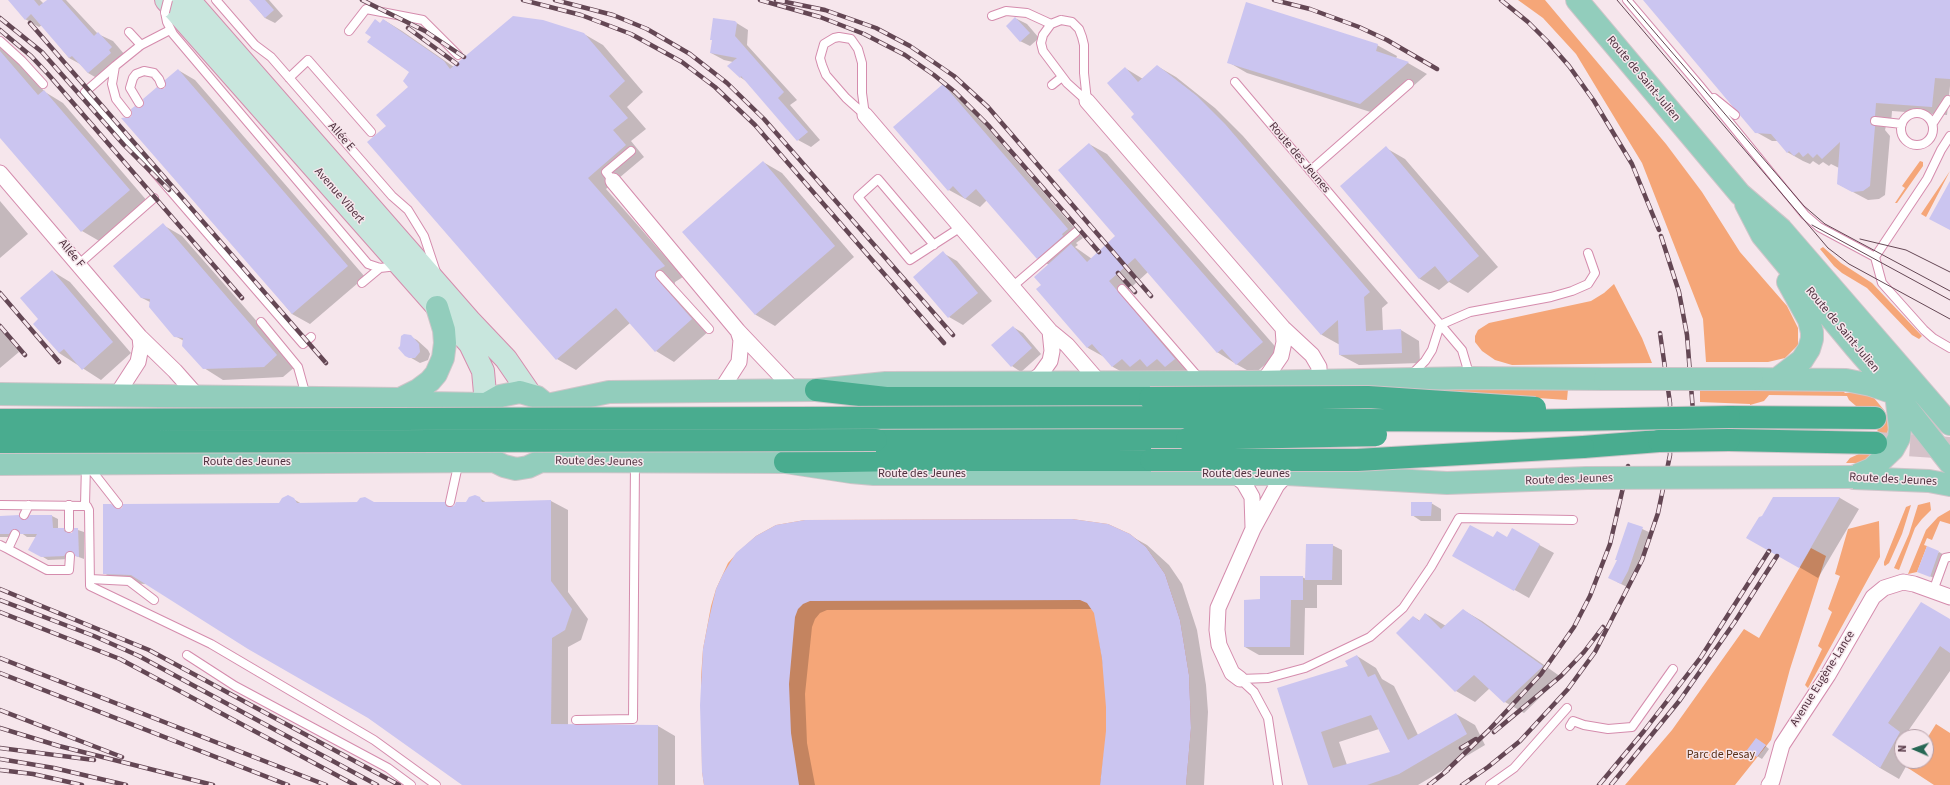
<!DOCTYPE html>
<meta charset="utf-8">
<style>
body{margin:0}
#map{position:relative;width:1950px;height:785px;overflow:hidden;background:#f6e6ec;font-family:"Source Sans 3",sans-serif}
canvas{display:block}
.north{position:absolute;left:1894px;top:729px;width:40px;height:40px;box-sizing:border-box;background:#f6e6ec;border:1px solid #b49ea7;border-radius:50%;rotate:272deg;font-size:11px;font-weight:700;line-height:16px;text-align:center;color:#50313f}
.north::after{content:'';display:block;margin:auto;width:14px;height:18px;background:#276754;clip-path:polygon(50% 0,100% 100%,50% 72%,0 100%)}
</style>
<div id="map">
<canvas width="1950" height="785"></canvas>
<div class="north">N</div>
</div>
<script>
const ctx = document.querySelector('canvas').getContext('2d');
ctx.lineJoin = 'round';
function fillPath(path, color) { ctx.fillStyle = color; ctx.fill(path, 'evenodd'); }
const poly = rows => new Path2D(rows.map(r => 'M' + r).join(''));
function stroke(path, color, width, dash) { ctx.strokeStyle = color; ctx.lineWidth = width; ctx.lineCap = dash ? 'butt' : 'round'; ctx.setLineDash(dash || []); ctx.stroke(path); }
function label(font, color, halo, rows, align = 'center') {
  ctx.font = font + ' "Source Sans 3",sans-serif'; ctx.lineWidth = 3; ctx.setLineDash([]); ctx.textBaseline = 'middle'; ctx.strokeStyle = halo; ctx.fillStyle = color; for (const [text, x, y, turn = 0] of rows) {
    ctx.save(); ctx.translate(x, y); ctx.rotate((+turn || 0) * Math.PI / 180); ctx.textAlign = isNaN(turn) ? turn : align; if (halo) ctx.strokeText(text, 0, 0); ctx.fillText(text, 0, 0); ctx.restore();
  }
}
const green = poly([
 [1518,0,1545,0,1666,144,1702,192,1740,252,1787,306,1798,328,1798,345,1785,358,1768,362,1706,362,1703,319,1642,163,1576,54,1543,18],
 [1920,161,1923,162,1923,166,1897,203,1895,203,1905,188,1902,186],
 [1950,171,1926,217,1921,214],
 [1823,247,1841,263,1872,283,1922,336,1919,339,1912,335,1867,288,1842,273,1834,266,1820,249],
 [1614,284,1642,338,1652,363,1512,365,1495,360,1482,351,1475,342,1475,336,1478,330,1489,323,1591,301,1604,293],
 [1405,389,1568,389,1567,400],
 [1841,389,1845,393,1860,393,1874,398,1884,410,1887,416,1888,430,1882,452,1861,463,1846,463,1850,458,1861,453,1877,439,1878,421,1870,407,1856,406,1849,400,1847,396,1769,395,1764,401,1750,405,1750,404,1700,402,1700,390],
 [1930,502,1931,510,1922,519,1915,528,1899,570,1894,568,1909,534,1918,505],
 [1911,505,1902,534,1889,563,1885,566,1884,565,1884,562,1906,507],
 [1950,510,1950,524,1940,521,1932,540,1927,538,1924,545,1927,546,1917,572,1908,574,1926,530,1938,517],
 [1072,519,1108,524,1130,534,1146,547,1165,574,1180,620,1189,675,1191,728,1186,785,704,785,702,771,701,677,703,649,711,606,716,589,728,563,737,553,756,536,776,525,805,520],
 [1879,521,1880,557,1808,688,1805,685,1822,649,1818,646,1832,612,1828,609,1840,576,1835,574,1848,529],
 [1811,548,1826,556,1790,669,1771,740,1735,785,1625,785,1672,730,1744,629,1759,638],
 [1936,724,1950,733,1950,785,1934,785,1908,768,1912,761,1926,761,1926,740]
]);
const shadow = poly([
 [12,0,40,0,44,4,49,0,66,0,98,34,113,41,125,55,102,81,88,73,80,64,69,58,42,25,39,27,25,19],
 [250,0,269,0,283,16,275,23,265,18],
 [1644,0,1950,0,1950,86,1947,115,1892,111,1891,124,1886,126,1885,130,1890,136,1885,195,1879,199,1868,200,1838,184,1839,168,1831,164,1829,166,1823,162,1819,165,1813,161,1810,164,1803,161,1787,152,1778,141,1772,141,1756,132],
 [1017,19,1027,24,1039,38,1030,46,1020,41,1007,26],
 [384,20,402,31,454,67,584,34,603,45,643,92,627,107,646,129,631,141,644,157,606,189,683,277,675,282,674,290,710,330,674,362,656,351,630,323,576,370,557,359,369,142,387,126,410,87,411,71,381,24],
 [735,22,748,30,747,45,797,100,790,105,820,140,811,147,798,140,746,81,740,77,733,62,724,60,711,53],
 [1377,45,1397,56,1396,59,1408,63,1427,74,1380,115,1247,73,1228,62],
 [0,46,8,50,45,92,63,103,148,202,101,242,82,231,0,136],
 [1157,66,1176,77,1215,108,1243,136,1388,303,1382,308,1383,331,1401,330,1419,341,1420,363,1359,365,1340,355,1340,345,1322,335,1132,117,1136,114,1125,68,1143,79],
 [178,70,195,80,365,277,310,324,292,314,131,118,161,91,166,88],
 [943,85,958,94,1083,238,1076,243,1078,245,1075,247,1092,259,1117,236,1089,144,1107,154,1280,352,1254,374,1236,364,1217,352,1148,272,1126,292,1192,369,1183,377,1173,371,1166,377,1155,371,1148,377,1138,371,1131,377,1113,367,1106,358,1088,348,1037,289,1042,285,1049,265,1037,258,987,200,980,207,949,190,895,127],
 [1386,148,1405,159,1498,267,1468,293,1449,282,1439,290,1420,279,1341,186],
 [763,162,782,173,854,257,775,326,756,315,683,232],
 [0,201,28,234,0,258],
 [163,225,182,236,296,366,283,377,223,380,204,368,184,341,175,336,150,302,142,298],
 [943,253,957,261,992,301,963,325,949,317],
 [52,271,70,282,131,353,101,380,59,353,39,319],
 [1013,327,1023,333,1041,354,1021,372,1012,366],
 [0,329,19,352,0,368],
 [407,335,417,340,428,350,430,354,428,360,420,363,406,355],
 [288,496,302,504,444,503,453,507,479,498,487,503,551,501,568,510,568,592,588,619,581,640,568,647,568,725,658,726,675,736,675,785,464,785,369,717,147,584,121,583,104,573,119,510,280,504],
 [1774,498,1840,498,1859,509,1818,578,1747,537,1763,517],
 [1431,503,1441,509,1441,521,1421,521,1412,515],
 [18,516,24,520,30,516,52,516,58,519,58,529,63,529,70,534,74,532,75,529,84,532,84,559,76,556,75,554,71,556,70,559,48,560,30,549,37,537,27,537,20,532,15,537,0,537,0,517],
 [1629,523,1651,533,1636,576,1629,588,1617,582,1618,560],
 [1512,530,1554,553,1529,598,1454,556,1493,539,1508,538],
 [1129,535,1147,545,1169,565,1182,584,1197,630,1206,685,1208,712,1204,785,1100,785,1107,731,1106,685,1095,612,1093,609,827,610,820,613,815,619,812,627,805,694,807,743,815,785,705,785,712,606],
 [1332,545,1342,550,1342,585,1317,585,1317,608,1305,608,1304,655,1259,655,1245,647,1261,600,1302,577,1306,579],
 [1939,552,1948,557,1940,581,1919,571],
 [1463,610,1482,621,1561,677,1524,713,1505,702,1490,688,1475,702,1456,691,1414,617,1420,621,1426,614,1446,626],
 [1950,620,1950,671,1906,734,1909,737,1902,737,1902,761,1909,761,1899,779,1880,768,1834,735],
 [1357,656,1376,668,1382,679,1394,686,1418,735,1456,714,1475,725,1485,745,1418,785,1309,785,1278,689,1349,667],
 [1379,729,1391,753,1347,765,1339,742],
 [1761,742,1769,749,1762,759,1757,756]
]);
const building = poly([
 [8,0,34,0,39,6,47,0,62,0,94,36,98,32,112,47,109,50,111,53,88,73,72,56,69,58,31,14,25,20],
 [249,0,265,0,274,10,265,18],
 [1643,0,1950,0,1950,79,1935,78,1932,107,1876,103,1875,116,1871,117,1870,121,1871,125,1875,126,1870,186,1863,191,1852,192,1837,184,1840,142,1822,159,1817,154,1813,158,1808,153,1803,157,1799,152,1794,156,1789,151,1787,153,1771,134,1755,133],
 [1246,2,1378,44,1376,51,1409,62,1360,104,1227,63],
 [513,16,543,20,584,33,625,81,609,96,628,118,613,130,626,145,588,178,665,266,656,271,656,278,692,319,655,352,616,308,556,360,367,142,386,126,376,115,408,87,403,81,409,72,367,42,371,37,365,33,375,19,380,23,383,19,444,61,450,69],
 [1015,17,1030,33,1020,42,1006,26],
 [713,18,735,21,737,23,735,36,784,92,778,98,808,132,797,141,741,76,740,78,727,66,737,58,710,53,712,40,710,40],
 [0,51,38,95,44,90,130,190,81,232,0,138],
 [1157,65,1197,96,1225,124,1370,292,1364,297,1366,331,1401,329,1402,353,1339,355,1338,320,1321,335,1131,117,1134,114,1107,83,1125,67,1138,82],
 [178,69,348,266,292,314,121,118,131,117,132,113,131,109,135,106,139,108,142,107,144,103,143,99,157,87,161,89,165,88,165,80],
 [943,84,1068,229,1062,234,1063,236,1037,259,976,189,965,199,953,186,948,191,893,127],
 [1089,143,1263,342,1236,365,1222,349,1217,353,1135,258,1109,281,1175,359,1165,367,1157,359,1147,367,1140,359,1130,367,1122,359,1112,367,1092,344,1087,348,1036,289,1041,285,1034,277,1071,244,1087,262,1115,236,1058,170],
 [1386,146,1479,256,1448,282,1435,266,1419,279,1340,186],
 [763,161,835,246,755,315,682,232],
 [1950,181,1950,230,1929,219],
 [163,223,277,355,264,367,203,369,182,346,183,338,174,337,149,307,150,299,141,298,113,266],
 [943,251,978,293,948,318,913,277],
 [52,270,113,342,82,370,64,349,59,353,33,324,38,319,20,298],
 [1013,326,1032,348,1011,367,991,345],
 [404,334,411,335,419,344,420,352,415,358,409,358,405,356,398,348,400,346,401,336],
 [288,495,294,498,297,503,357,502,360,498,365,497,374,502,445,502,446,506,449,507,454,506,456,502,466,502,469,497,475,495,480,497,482,502,551,500,551,581,572,609,565,630,552,638,551,724,658,725,658,785,462,785,368,718,248,649,131,575,103,574,103,504,111,504,118,509,122,508,123,504,279,503,282,498],
 [1773,497,1840,497,1799,568,1746,538,1759,517,1762,516],
 [1411,502,1432,502,1431,516,1411,516],
 [19,515,24,520,30,515,52,515,53,528,64,528,64,531,69,533,72,533,74,528,78,528,79,557,75,556,73,552,70,551,66,553,64,556,41,557,28,550,37,534,20,534,19,531,15,529,12,530,9,534,0,534,0,516],
 [1072,519,1108,524,1130,534,1146,547,1165,574,1180,620,1189,675,1191,728,1186,785,1100,785,1106,731,1106,707,1102,659,1094,613,1087,603,1080,600,810,601,803,604,798,609,795,617,789,684,791,733,799,785,704,785,702,772,700,705,703,649,708,623,716,589,723,574,736,553,756,536,776,525,805,520],
 [1628,522,1643,527,1628,571,1621,584,1608,578,1617,560,1615,560],
 [1470,525,1493,537,1497,531,1507,537,1512,528,1540,544,1514,591,1452,556],
 [1306,544,1333,544,1332,580,1305,580],
 [1927,546,1939,551,1930,577,1917,572],
 [1260,576,1303,576,1303,600,1291,600,1290,647,1244,647,1244,600,1260,599],
 [1921,602,1950,619,1950,653,1940,646,1888,723,1900,732,1880,768,1832,735],
 [1463,609,1543,666,1504,703,1474,675,1455,692,1396,633,1413,616,1419,621,1425,613,1441,629],
 [1357,655,1368,677,1375,674,1408,740,1456,713,1467,734,1399,774,1367,785,1308,785,1277,688,1348,666,1345,661],
 [1371,715,1390,752,1333,768,1321,732],
 [1756,738,1766,745,1757,757,1747,750]
]);
const motorwayTunnel = poly([
 [1877,443,1950,448]
]);
const service = poly([
 [216,0,255,45,271,57,392,196,408,210,424,236,436,272],
 [1627,0,1700,86,1805,215,1819,227,1875,257],
 [165,12,167,22,173,34,368,264,380,268,397,266],
 [992,16,1006,11,1027,13,1051,24],
 [1061,20,1072,22,1079,29,1082,37,1084,45,1084,73,1087,101,1067,83,1043,51,1041,43,1043,35,1051,24,1061,20],
 [349,31,366,9,423,20,458,55],
 [129,32,141,45],
 [839,37,851,39,858,49,862,63,862,93,865,115,846,98,826,75,822,65,820,58,824,44,834,38,839,37],
 [0,41,22,61,43,84],
 [115,66,85,92,303,344,311,337],
 [289,78,308,60,371,132],
 [1235,82,1462,350,1470,377],
 [1052,85,1062,77],
 [1714,98,1735,115],
 [139,103,130,88,133,78,136,74,144,71,154,73,159,79,161,84],
 '1901 129a16 16 0 1 1 32 0a16 16 0 1 1-32 0Z',
 [127,113,116,99,112,84,115,66,141,45,170,30],
 [1875,121,1902,124],
 [1933,123,1948,100],
 [1310,171,1409,84],
 [613,181,606,172,631,151],
 [934,245,878,179,858,197,910,260,961,227],
 [1875,257,1927,179,1941,150,1950,136],
 [1875,257,1882,283,1924,330,1933,338,1950,348],
 [79,264,154,198],
 [660,275,709,329],
 [362,283,380,268],
 [1012,287,1076,232],
 [1122,289,1200,379],
 [261,322,298,367,306,396],
 [1440,325,1470,312,1551,297,1572,291,1588,284,1595,273,1588,253],
 [1410,376,1425,361,1432,350,1440,325],
 [89,467,118,504],
 [450,502,459,461],
 [0,505,87,506,89,510,90,586,211,644,374,740,436,785],
 [69,505,69,528],
 [85,505,86,464],
 [24,515,29,505],
 [15,534,8,549,47,570,69,570,70,556],
 [0,545,8,549],
 [90,579,129,581,154,600],
 [1933,591,1945,558,1950,557],
 [187,655,235,686,388,768,411,785],
 [1240,679,1268,678,1305,668,1370,637,1403,608,1431,567,1459,518,1573,520],
 [1240,679,1254,692,1268,718,1278,785],
 [576,720,633,719,635,463],
 [1570,726,1573,721,1584,725,1608,729,1632,727,1673,669],
 [1490,785,1514,768,1567,708]
]);
const minor = poly([
 [1087,101,1283,328,1312,355,1319,367,1319,380],
 [865,115,1050,331,1067,345,1099,382],
 [0,173,140,337,175,371,198,397],
 [613,181,738,331,794,390],
 [1031,382,1040,375,1050,361,1052,351,1050,331],
 [1263,382,1281,356,1284,342,1283,328],
 [721,390,739,362,741,340,738,331],
 [116,396,138,362,141,347,140,337],
 [1233,474,1244,483,1252,497,1253,527],
 [1240,679,1232,673,1219,645,1217,630,1218,608,1253,529,1277,485,1287,474],
 [1769,785,1772,781,1782,745,1828,675,1873,597,1884,588,1903,582,1914,584,1950,597]
]);
const secondary = poly([
 [166,0,470,344,483,371,486,404],
 [189,0,469,320,506,359,530,394]
]);
const primary = poly([
 [1577,0,1740,194,1781,229,1950,424],
 [1746,204,1762,235,1855,347,1896,394,1950,463],
 [1752,379,1846,380,1871,385,1897,394],
 [1777,379,1802,360,1809,349,1812,339,1812,332,1809,320,1788,282],
 [520,392,537,397,547,405,553,414,556,424,556,434,554,444,541,461,528,467,516,469,504,466,494,461,486,453,481,443,479,432,482,411,486,404,500,396,520,392],
 [0,394,400,399,426,403,486,404],
 [400,399,418,390,430,381,436,374,443,358,445,343,444,330,437,307],
 [547,405,609,392,816,390,886,383,1252,382,1470,378,1605,379],
 [541,461,785,462,851,472,874,474,1287,474,1447,483,1587,478],
 [0,464,494,461],
 [1853,477,1872,469,1893,449,1899,438,1900,427,1896,394],
 [1854,478,1929,481,1950,485]
]);
const motorway = poly([
 [816,390,886,398,1150,398],
 [1729,417,1875,418],
 [876,440,1187,439],
 [1729,440,1876,443],
 [1583,447,1659,441],
 [785,462,903,460,1151,460]
]);
const tram = poly([
 [1617,0,1828,248,1849,264,1950,319],
 [1627,0,1804,206,1825,224,1950,291],
 [1812,225,1950,300],
 [1860,239,1906,250,1950,272]
]);
const rail = poly([
 [362,0,425,31,464,57],
 [523,0,581,15,631,34,682,62,715,87,755,125,944,343],
 [555,0,613,15,647,29,690,54,727,83,764,119,953,335],
 [760,0,820,17,864,34,905,55,934,75,955,92,988,125,1099,252],
 [776,0,825,10,876,28,910,46,954,76,988,107,1151,296],
 [1274,0,1310,9,1359,27,1387,40,1437,69],
 [1501,0,1528,22,1548,42,1569,66,1594,101,1632,164,1659,230],
 [0,18,42,52,124,145,169,190],
 [30,23,326,363],
 [408,28,457,64],
 [0,30,31,56,48,74,242,298],
 [1661,236,1679,292,1687,335,1694,424],
 [1118,273,1135,292],
 [0,293,59,362],
 [0,326,25,355],
 [0,589,149,650,399,785],
 [0,600,94,636,139,656,377,785],
 [0,612,120,659,355,785],
 [0,658,326,785],
 [0,673,288,785],
 [0,710,122,757],
 [0,728,59,746,213,785],
 [1494,732,1561,676,1584,652,1603,627],
 [0,748,94,760],
 [1461,748,1476,739],
 [0,759,54,768,126,785],
 [0,770,33,774,82,785],
 [1444,773,1488,731,1541,674,1574,627,1590,596,1610,544,1628,466],
 [1429,785,1448,770],
 [1462,785,1488,767,1520,741,1568,689,1595,652,1642,560,1658,513,1670,455,1670,403,1660,333],
 [1599,785,1644,731,1701,657,1769,551],
 [1611,785,1680,700,1734,623,1777,556]
]);
const serviceBridge = poly([
 [165,12,168,0]
]);
const primaryBridge = poly([
 [1605,379,1752,379],
 [1587,478,1853,477]
]);
const motorwayBridge = poly([
 [1150,398,1368,397,1535,408],
 [0,420,1192,417,1364,420,1518,421,1729,417],
 [1187,439,1376,435],
 [1659,441,1729,440],
 [0,442,876,440],
 [1151,460,1357,460,1583,447]
]);
const streetNames = [
 ["Route de Saint-Julien",1643,79,50],
 ["Allée E",341,137,49],
 ["Route des Jeunes",1299,158,50],
 ["Avenue Vibert",339,196,49],
 ["Allée F",71,254,50],
 ["Route de Saint-Julien",1842,330,50],
 ["Route des Jeunes",247,462],
 ["Route des Jeunes",599,462,1],
 ["Route des Jeunes",922,474],
 ["Route des Jeunes",1246,474],
 ["Route des Jeunes",1569,480,-2],
 ["Route des Jeunes",1893,480,3],
 ["Avenue Eugène-Lance",1823,679,-58]
];
const parkNames = [
 ["Parc de Pesay",1721,755]
];
fillPath(green, '#f5a678');
fillPath(shadow, '#0003');
fillPath(building, '#cbc5f0');
stroke(motorwayTunnel, '#d5c2c9', 22, [22, 11]);
stroke(service, '#d58cad', 10);
stroke(minor, '#d58cad', 17);
stroke(secondary, '#d58cad', 24);
stroke(primary, '#cec5c9', 24);
stroke(motorway, '#cec5c9', 24);
stroke(service, '#fff', 8);
stroke(minor, '#fff', 15);
stroke(secondary, '#c8e6dd', 22);
stroke(primary, '#92cdbc', 22);
stroke(motorway, '#49ac8f', 22);
stroke(tram, '#644754', 1);
stroke(rail, '#644754', 4.5);
stroke(rail, '#f6e6ec', 3, [9]);
stroke(serviceBridge, '#d58cad', 10, []);
stroke(primaryBridge, '#cec5c9', 24, []);
stroke(motorwayBridge, '#cec5c9', 24, []);
stroke(serviceBridge, '#fff', 8);
stroke(primaryBridge, '#92cdbc', 22);
stroke(motorwayBridge, '#49ac8f', 22);
label('12px', '#50313f', '#f6e6ec', streetNames);
label('12px', '#582f15', '#f6e6ec', parkNames);
</script>
